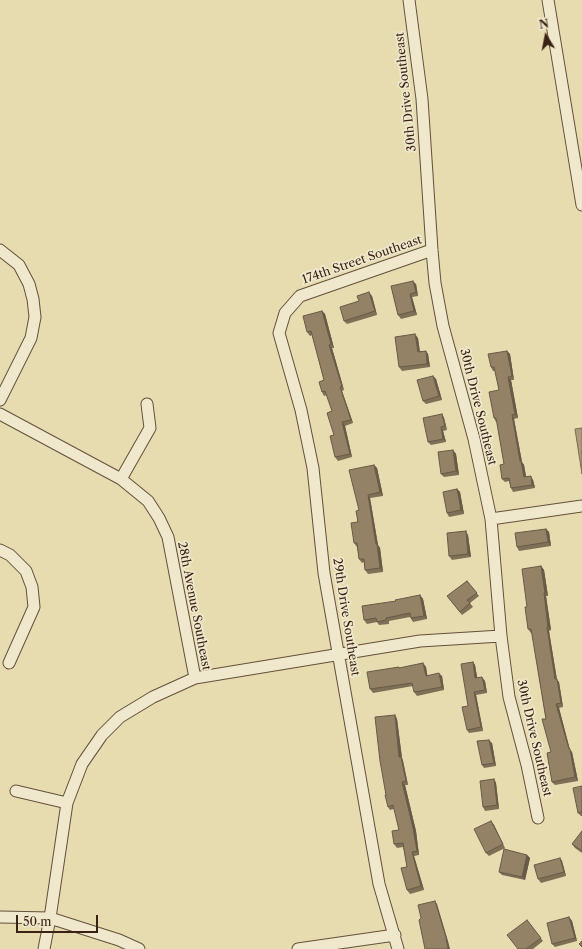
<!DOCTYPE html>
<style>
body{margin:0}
#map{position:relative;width:582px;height:949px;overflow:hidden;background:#e7dbb0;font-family:"Libre Caslon Text",serif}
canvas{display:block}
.north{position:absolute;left:526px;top:16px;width:40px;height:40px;-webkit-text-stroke:3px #efe8cc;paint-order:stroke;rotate:350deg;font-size:11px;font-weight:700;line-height:16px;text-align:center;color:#392114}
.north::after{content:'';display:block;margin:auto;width:14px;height:18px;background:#392114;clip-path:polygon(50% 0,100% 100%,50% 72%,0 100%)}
.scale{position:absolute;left:16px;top:915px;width:82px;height:18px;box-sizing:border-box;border:2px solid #392114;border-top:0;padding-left:5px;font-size:12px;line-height:14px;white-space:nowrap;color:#392114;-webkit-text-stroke:3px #efe8cc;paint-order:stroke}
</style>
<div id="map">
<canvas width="582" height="949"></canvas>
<div class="north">N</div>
<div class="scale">50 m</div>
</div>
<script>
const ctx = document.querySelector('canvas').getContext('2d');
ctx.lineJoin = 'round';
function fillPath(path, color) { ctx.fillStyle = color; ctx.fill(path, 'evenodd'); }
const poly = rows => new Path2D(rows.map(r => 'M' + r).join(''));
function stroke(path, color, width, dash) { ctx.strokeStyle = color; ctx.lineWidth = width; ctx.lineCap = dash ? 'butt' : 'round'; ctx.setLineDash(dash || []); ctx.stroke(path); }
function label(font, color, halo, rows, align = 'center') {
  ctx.font = font + ' "Libre Caslon Text",serif'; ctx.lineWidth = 3.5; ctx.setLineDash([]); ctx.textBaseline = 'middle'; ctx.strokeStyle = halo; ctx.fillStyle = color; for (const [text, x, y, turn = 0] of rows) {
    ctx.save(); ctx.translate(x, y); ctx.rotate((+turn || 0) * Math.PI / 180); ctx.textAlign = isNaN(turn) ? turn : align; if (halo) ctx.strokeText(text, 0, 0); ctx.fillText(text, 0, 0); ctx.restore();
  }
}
const water = poly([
 [582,428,582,474,575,429,582,428]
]);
const minor = poly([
 [409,0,422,99,432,250,435,283,443,326,474,439,491,519,501,636,509,697,527,765,538,818],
 [548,0,582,205],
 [0,250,19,265,29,284,33,299,35,317,31,338,0,400],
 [0,414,121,479,148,501,159,518,168,537,195,678],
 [121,479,150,428,147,404],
 [491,519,582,506],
 [0,550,10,555,26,571,32,587,34,607,9,663],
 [16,791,67,803],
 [0,917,50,918,119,940,139,949],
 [44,949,50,918,67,803,82,764,102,735,120,717,153,697,195,678,420,641,501,636],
 [298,949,395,935],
 [398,949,379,884,324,573,313,468,301,410,279,333,285,313,300,296,432,250]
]);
const wall = poly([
 [416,284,418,296,412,297,417,315,401,319,398,315,391,286],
 [372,296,377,315,347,324,344,321,359,301],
 [322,311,325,314,334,348,332,348,344,390,342,391,353,423,345,426,352,457,338,461,335,457,334,435,332,411,327,395,324,396,322,392,324,380,312,335,310,336,307,332],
 [418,338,420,351,426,351,428,354,430,367,402,371,399,367],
 [507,351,510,354,514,380,511,380,518,418,514,419,522,462,524,465,526,477,533,480,535,488,513,492,511,488,509,481,505,482,502,479,504,464,497,422,496,422,494,418,499,390,495,371,493,371,491,367],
 [433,376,436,379,442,400,426,404,423,401],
 [442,414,444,418,447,430,443,431,446,442,431,445,428,442],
 [453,450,456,454,459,475,444,477,441,474],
 [374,465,377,468,383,496,370,498,378,545,380,548,383,572,368,574,365,570,364,562,362,563,359,559,357,547,354,543,359,510],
 [457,489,460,492,464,514,449,517,447,513],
 [546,529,549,532,551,546,519,551,517,547],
 [468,535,471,557,452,560,449,556],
 [541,566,544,570,548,596,546,596,551,630,549,631,557,680,559,682,563,707,559,708,570,750,572,752,578,781,555,785,552,782,551,752,532,633,531,633,528,629,527,607],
 [467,581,479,596,470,603,473,607,462,615,447,596],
 [420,595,423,599,427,619,413,622,410,617,389,621,389,624,379,625,377,622,367,624,364,620,396,601],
 [473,662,475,665,477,678,485,681,487,693,476,695,483,731,469,733,467,730,468,706],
 [423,663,426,667,427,675,442,676,444,690,417,696,414,692,413,686,373,693,370,689,400,668],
 [395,715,397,719,402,758,403,761,408,785,405,785,416,831,419,855,414,856,424,890,410,894,407,890,407,867,403,847,397,848,394,844,399,830,394,809,390,810,388,807,386,795],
 [492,743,496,766,484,768,482,765],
 [494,779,496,783,499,809,485,811,483,807],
 [582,786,582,816,581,816,578,813],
 [491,821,494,825,505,848,489,856,486,853],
 [582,831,582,853,575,848,572,844],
 [527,855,530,858,525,880,502,875,499,872],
 [560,858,562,861,566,876,541,883,538,879],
 [569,917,572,921,577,941,555,947,552,944],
 [527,920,543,941,533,949,518,949]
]);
const shadedWall = poly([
 [413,281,416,284,418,296,416,292],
 [369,292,372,296,377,315,375,311],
 [410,294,412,297,417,315,414,311],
 [322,311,325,314,334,348,331,344],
 [415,334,418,338,420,355,418,352],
 [329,345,332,348,344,390,342,386],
 [426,351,428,354,430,367,427,364],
 [507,351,510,354,514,380,512,376],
 [433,376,436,379,442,400,439,396],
 [508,377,511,380,518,418,515,414],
 [340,387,342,391,353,423,351,420],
 [442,414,444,418,447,430,445,426],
 [512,415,514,419,522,462,524,465,527,481,524,477,520,461],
 [342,422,345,426,352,457,350,454],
 [441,427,443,431,446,442,443,439],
 [453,450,456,454,459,475,456,471],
 [374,465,377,468,383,496,380,492],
 [531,476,533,480,535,488,532,485],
 [457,489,460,492,464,514,461,510],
 [368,495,370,498,378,545,380,548,383,572,380,568],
 [546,529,549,532,551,546,548,542],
 [466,531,468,535,471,557,468,554],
 [541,566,544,570,548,596,545,593],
 [544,593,546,596,551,630,548,627],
 [420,595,423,599,427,619,424,616],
 [547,627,549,631,557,680,559,682,563,707,561,703,555,679],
 [473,662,475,665,478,682,475,678],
 [423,663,426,667,428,679,426,676],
 [439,673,442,676,444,690,442,687],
 [482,677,485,681,487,693,485,690],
 [474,692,476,695,483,731,481,727],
 [556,704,559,708,570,750,572,752,578,781,575,777,569,749],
 [395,715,397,719,402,758,403,761,408,785,406,781,399,757],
 [489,740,492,743,496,766,494,763],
 [494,779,496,783,499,809,497,805],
 [402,782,405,785,416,831,419,855,417,851],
 [491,821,494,825,505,848,503,844],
 [412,852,414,856,424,890,421,886],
 [527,855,530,858,525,880,522,877],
 [560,858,562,861,566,876,564,872],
 [435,901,437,904,448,941,450,949,448,949],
 [569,917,572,921,577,941,575,938]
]);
const building = poly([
 [413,281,416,292,410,294,414,311,398,315,391,286,413,281],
 [369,292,375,311,344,321,340,307,359,301,357,296,369,292],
 [322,311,331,344,329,345,342,386,340,387,351,420,342,422,350,454,335,457,330,436,334,435,327,413,332,411,325,391,322,392,319,382,324,380,311,331,307,332,303,316,322,311],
 [415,334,418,352,426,351,427,364,399,367,395,337,415,334],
 [507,351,512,376,508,377,515,414,512,415,520,461,521,461,524,477,531,476,532,485,511,488,509,478,502,479,500,465,504,464,496,418,494,418,489,392,499,390,494,367,491,367,488,354,507,351],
 [433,376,439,396,423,401,417,380,433,376],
 [442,414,445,426,441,427,443,439,428,442,423,418,442,414],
 [453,450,456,471,441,474,438,452,453,450],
 [374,465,380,492,368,495,376,544,377,544,380,568,365,570,364,559,359,559,357,543,354,543,351,523,358,522,356,511,359,510,349,470,374,465],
 [457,489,461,510,447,513,443,492,457,489],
 [546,529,548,542,517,547,515,533,546,529],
 [466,531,468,554,449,556,447,533,466,531],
 [541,566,545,593,544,593,548,627,547,627,555,679,557,679,561,703,556,704,569,749,570,749,575,777,552,782,547,753,551,752,542,719,546,719,531,629,528,629,525,607,527,607,522,569,541,566],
 [467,581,477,593,467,600,470,603,460,612,447,596,467,581],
 [420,595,424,616,411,618,410,613,386,618,386,620,377,622,376,618,364,620,362,606,396,601,395,600,420,595],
 [473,662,475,678,482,677,485,690,474,692,481,727,467,730,462,707,468,706,461,664,473,662],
 [423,663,426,676,439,673,442,687,414,692,412,683,370,689,367,672,399,667,399,668,423,663],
 [395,715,399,757,401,757,406,781,402,782,413,828,417,851,412,852,421,886,407,890,401,868,407,867,403,843,394,844,392,831,399,830,393,805,388,807,385,795,386,795,380,761,375,717,395,715],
 [489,740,494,763,482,765,477,741,489,740],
 [494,779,497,805,483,807,480,781,494,779],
 [582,786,582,812,578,813,573,788,582,786],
 [491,821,503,844,486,853,474,829,491,821],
 [582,831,582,851,572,844,582,831],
 [504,849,527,855,522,877,499,872,504,849],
 [560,858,564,872,538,879,534,865,560,858],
 [435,901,446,937,448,949,425,949,419,920,421,918,418,905,435,901],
 [569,917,575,938,552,944,547,923,569,917],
 [527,920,541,938,526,949,518,949,507,935,527,920],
 [582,941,582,947,579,944,582,941]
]);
const streetNames = [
 ["30th Drive Southeast",406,92,-96],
 ["174th Street Southeast",362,260,-19],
 ["30th Drive Southeast",478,407,76],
 ["28th Avenue Southeast",194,606,79],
 ["29th Drive Southeast",346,617,81],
 ["30th Drive Southeast",534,738,77]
];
fillPath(water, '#ac9c7b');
stroke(water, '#7e6b52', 1);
stroke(minor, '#64503b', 13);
stroke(minor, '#efe8cc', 11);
fillPath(wall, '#7e7057');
fillPath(shadedWall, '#675b47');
fillPath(building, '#938265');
stroke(building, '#675b47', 1);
label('12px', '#392114', '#efe8cc', streetNames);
</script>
